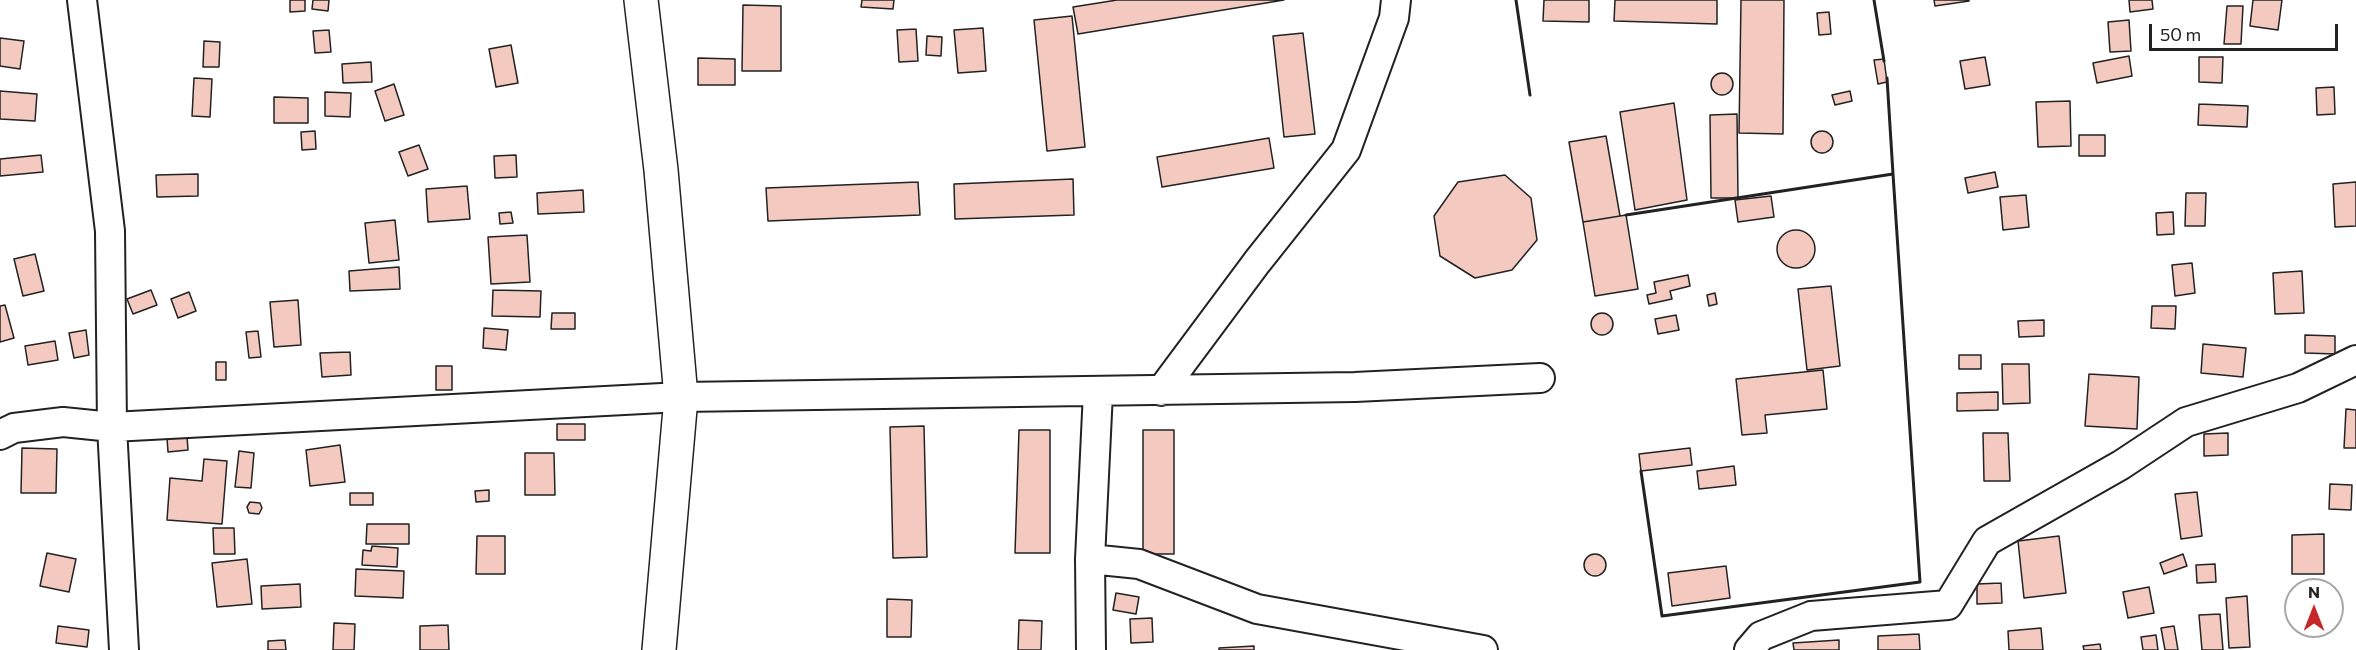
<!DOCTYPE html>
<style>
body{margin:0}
#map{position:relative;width:2356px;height:650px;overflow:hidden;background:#fff;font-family:Commissioner,sans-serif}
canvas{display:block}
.north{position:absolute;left:2284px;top:578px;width:60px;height:60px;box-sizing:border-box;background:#fff;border:2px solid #a7a7a7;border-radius:50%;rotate:0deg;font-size:16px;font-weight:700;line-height:24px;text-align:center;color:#222}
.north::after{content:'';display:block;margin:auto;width:21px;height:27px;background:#c62828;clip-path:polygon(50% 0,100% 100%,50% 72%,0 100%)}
.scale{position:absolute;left:2149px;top:24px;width:189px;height:27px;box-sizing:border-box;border:3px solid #222;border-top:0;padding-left:8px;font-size:18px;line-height:21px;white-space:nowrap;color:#222;-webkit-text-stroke:4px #fff;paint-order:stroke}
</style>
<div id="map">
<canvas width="2356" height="650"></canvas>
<div class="north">N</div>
<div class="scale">50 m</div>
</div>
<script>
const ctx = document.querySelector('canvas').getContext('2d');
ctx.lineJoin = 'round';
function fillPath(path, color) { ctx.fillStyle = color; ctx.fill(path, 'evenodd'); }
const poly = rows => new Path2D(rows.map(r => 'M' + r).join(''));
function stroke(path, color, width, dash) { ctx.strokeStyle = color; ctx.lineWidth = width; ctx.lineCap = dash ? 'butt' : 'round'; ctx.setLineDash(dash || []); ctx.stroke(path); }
const building = poly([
 [290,0,305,0,305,11,290,12,290,0],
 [313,0,329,0,328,11,312,9,313,0],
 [862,0,894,0,893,9,861,7,862,0],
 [1117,0,1284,0,1078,34,1073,7,1117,0],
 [1544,0,1589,0,1589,22,1543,21,1544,0],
 [1615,0,1717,0,1717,24,1614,21,1615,0],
 [1741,0,1784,0,1783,134,1739,133,1741,0],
 [1934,0,1969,0,1969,1,1935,6,1934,0],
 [2129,0,2152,0,2153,9,2130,12,2129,0],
 [2253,0,2282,0,2278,30,2250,26,2253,0],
 [743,5,781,6,781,71,742,71,743,5],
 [2227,6,2243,6,2241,44,2224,44,2227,6],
 [1829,12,1831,34,1819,35,1817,13,1829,12],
 [1072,16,1085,147,1047,151,1034,20,1072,16],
 [2129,20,2131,51,2110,52,2108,22,2129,20],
 [983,28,986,71,958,73,954,30,983,28],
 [916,29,918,61,899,62,897,30,916,29],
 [329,30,331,52,315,53,313,31,329,30],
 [1303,33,1315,134,1284,137,1273,36,1303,33],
 [927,36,942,37,941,56,926,55,927,36],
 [0,38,24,41,20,69,0,66,0,38],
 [204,41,220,42,219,67,203,67,204,41],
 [511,45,518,83,496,87,489,49,511,45],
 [2129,56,2132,76,2097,83,2093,63,2129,56],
 [1985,57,1990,85,1965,89,1960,61,1985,57],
 [2199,57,2223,57,2222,83,2199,82,2199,57],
 [698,58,735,59,735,85,698,85,698,58],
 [1884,59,1887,82,1878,84,1874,60,1884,59],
 [371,62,372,82,343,83,342,64,371,62],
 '1711 84a11 11 0 1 1 22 0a11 11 0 1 1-22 0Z',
 [194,78,212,79,210,117,192,116,194,78],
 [394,84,404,115,385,121,375,91,394,84],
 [2334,87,2335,114,2317,115,2316,88,2334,87],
 [0,91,37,94,35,121,0,119,0,91],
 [1850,91,1852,101,1835,105,1832,95,1850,91],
 [325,92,351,93,350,117,325,116,325,92],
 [274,97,308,98,308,123,274,123,274,97],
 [2070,101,2071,146,2038,147,2036,102,2070,101],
 [1674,103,1687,200,1635,210,1620,112,1674,103],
 [2199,104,2248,106,2247,127,2198,125,2199,104],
 [1737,114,1738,198,1711,198,1710,115,1737,114],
 '1811 142a11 11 0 1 1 22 0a11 11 0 1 1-22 0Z',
 [315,131,316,149,302,150,301,132,315,131],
 [2079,135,2105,135,2105,156,2079,156,2079,135],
 [1606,136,1620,216,1583,222,1569,142,1606,136],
 [1269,138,1274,168,1162,187,1157,157,1269,138],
 [419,145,428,169,408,176,399,152,419,145],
 [41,155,43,172,0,176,0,159,41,155],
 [516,155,517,177,495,178,494,156,516,155],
 [1995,172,1998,187,1968,193,1965,178,1995,172],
 [198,174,198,196,157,197,156,175,198,174],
 [1505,175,1531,198,1537,240,1512,270,1475,278,1440,256,1434,216,1458,182,1505,175],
 [1073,179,1074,215,955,219,954,184,1073,179],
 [918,182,920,215,768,221,766,188,918,182],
 [2356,182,2356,226,2335,227,2333,184,2356,182],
 [467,186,470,219,428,222,426,189,467,186],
 [583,190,584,212,538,214,537,193,583,190],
 [2186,193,2206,193,2205,226,2185,226,2186,193],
 [2026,195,2029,227,2003,230,2000,197,2026,195],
 [1771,196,1774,217,1738,222,1735,200,1771,196],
 [511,212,513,223,500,224,499,213,511,212],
 [2173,212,2174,234,2157,235,2156,213,2173,212],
 [1626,215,1638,289,1595,296,1583,222,1626,215],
 [395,220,399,260,369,263,365,223,395,220],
 '1777 249a19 19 0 1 1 38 0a19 19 0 1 1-38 0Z',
 [527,235,530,282,491,284,488,237,527,235],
 [35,254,44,291,23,296,14,259,35,254],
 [2192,263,2195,293,2175,296,2172,265,2192,263],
 [399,267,400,289,350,291,349,271,399,267],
 [2302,271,2304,313,2275,314,2273,273,2302,271],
 [1688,275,1690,286,1670,291,1672,299,1649,304,1647,295,1656,293,1654,282,1688,275],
 [1831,286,1840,366,1807,370,1798,289,1831,286],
 [151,290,157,305,133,314,127,299,151,290],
 [493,290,541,291,540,317,492,316,493,290],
 [189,292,196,311,178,318,171,299,189,292],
 [1715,293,1717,304,1709,306,1707,295,1715,293],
 [298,300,301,345,274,347,270,302,298,300],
 [5,305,14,338,0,342,0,306,5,305],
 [2152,306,2176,306,2175,329,2151,328,2152,306],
 '1591 324a11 11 0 1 1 22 0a11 11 0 1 1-22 0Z',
 [552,313,575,313,575,329,551,329,552,313],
 [1676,315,1679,330,1658,334,1655,319,1676,315],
 [2044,320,2044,336,2019,337,2018,321,2044,320],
 [484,328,508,330,506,350,483,348,484,328],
 [86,330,89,355,74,358,69,333,86,330],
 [258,331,261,357,249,358,246,332,258,331],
 [2305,335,2335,336,2335,354,2305,353,2305,335],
 [55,341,58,360,28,365,25,346,55,341],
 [2203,344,2246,348,2243,377,2201,373,2203,344],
 [350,352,351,375,322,377,320,353,350,352],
 [1959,355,1981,355,1981,369,1959,369,1959,355],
 [216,362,226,362,226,380,216,380,216,362],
 [2002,364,2029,364,2030,403,2003,404,2002,364],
 [436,366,452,366,452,390,436,390,436,366],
 [1823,370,1827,409,1765,415,1767,433,1742,435,1736,379,1823,370],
 [2089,374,2139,377,2137,429,2085,426,2089,374],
 [1998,392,1998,410,1957,411,1957,393,1998,392],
 [2346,409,2356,410,2356,448,2344,448,2346,409],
 [557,424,585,424,585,440,557,440,557,424],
 [924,426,927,557,893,558,890,427,924,426],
 [1019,430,1050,430,1050,553,1015,553,1019,430],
 [1143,430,1174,430,1174,554,1143,554,1143,430],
 [1983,433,2008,433,2010,481,1984,481,1983,433],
 [2228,433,2228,455,2204,456,2204,434,2228,433],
 [187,436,188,450,168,452,167,438,187,436],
 [340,445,345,482,310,486,306,450,340,445],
 [22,448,57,449,56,493,21,493,22,448],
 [1690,448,1692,465,1641,471,1639,454,1690,448],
 [239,451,254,453,251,488,235,487,239,451],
 [525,453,554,453,555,495,525,495,525,453],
 [204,459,227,461,222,524,167,520,170,478,202,481,204,459],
 [1734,466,1736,485,1699,489,1697,471,1734,466],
 [2330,484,2352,485,2351,510,2329,509,2330,484],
 [489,490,489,501,476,502,475,491,489,490],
 [2197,492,2202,536,2181,539,2175,494,2197,492],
 [350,493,373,493,373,505,350,505,350,493],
 [250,502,260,503,262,508,259,514,249,513,247,507,250,502],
 [367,524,409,524,409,544,366,544,367,524],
 [213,528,234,528,235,554,214,554,213,528],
 [2324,534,2324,574,2292,574,2292,535,2324,534],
 [477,536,505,536,505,574,476,574,477,536],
 [2059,536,2066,593,2024,598,2018,541,2059,536],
 [372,546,398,548,397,567,362,565,363,550,371,551,372,546],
 [47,553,76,559,69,592,40,586,47,553],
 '1584 565a11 11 0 1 1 22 0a11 11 0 1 1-22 0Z',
 [2183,554,2187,566,2164,574,2160,563,2183,554],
 [247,559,252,604,217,607,212,563,247,559],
 [2215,564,2216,582,2197,583,2196,565,2215,564],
 [1726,566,1730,598,1672,606,1668,573,1726,566],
 [356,569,404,571,403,598,355,596,356,569],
 [2001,583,2002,603,1977,604,1977,584,2001,583],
 [300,584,301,607,262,609,261,586,300,584],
 [2149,587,2154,613,2128,618,2123,592,2149,587],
 [1116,593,1139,597,1136,614,1113,610,1116,593],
 [2247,596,2250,647,2229,648,2226,598,2247,596],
 [887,599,912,600,911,637,887,637,887,599],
 [2290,602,2296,602,2296,623,2292,623,2290,602],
 [2220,614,2223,650,2202,650,2199,615,2220,614],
 [1152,618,1153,642,1131,643,1130,619,1152,618],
 [1019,620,1042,621,1041,650,1018,650,1019,620],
 [334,623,355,624,354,650,333,650,334,623],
 [448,625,449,650,420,650,420,626,448,625],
 [58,626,89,630,87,647,56,643,58,626],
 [2174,626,2178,650,2165,650,2161,628,2174,626],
 [2041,628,2043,650,2009,650,2008,631,2041,628],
 [1919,634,1920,650,1878,650,1878,636,1919,634],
 [2156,635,2158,650,2143,650,2141,637,2156,635],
 [285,640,286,650,268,650,268,641,285,640],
 [1839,640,1839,650,1794,650,1793,643,1839,640],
 [2100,644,2101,650,2084,650,2083,646,2100,644],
 [1254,646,1254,650,1219,650,1219,648,1254,646]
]);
const minor = poly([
 [82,0,110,231,112,427,124,650],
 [1161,391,1257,262,1346,150,1394,18,1396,0],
 [0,435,14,428,63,422,112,427,681,397,1355,387,1540,378],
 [1090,559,1139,564,1257,609,1483,650],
 [1091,650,1090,559,1098,392],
 [1749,650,1761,636,1811,616,1948,605,1987,541,2121,465,2186,422,2298,388,2356,360]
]);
const major = poly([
 [641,0,661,170,681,397,659,650]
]);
const wall = poly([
 [1516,0,1530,95],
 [1874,0,1884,61],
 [1887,78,1893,174],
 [1626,215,1893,174,1920,582,1662,616,1641,471]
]);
fillPath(building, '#f3c9c0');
stroke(building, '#222', 1.5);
stroke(minor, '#222', 32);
stroke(major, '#222', 36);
stroke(minor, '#fff', 28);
stroke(major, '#fff', 33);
stroke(wall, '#222', 3);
</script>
